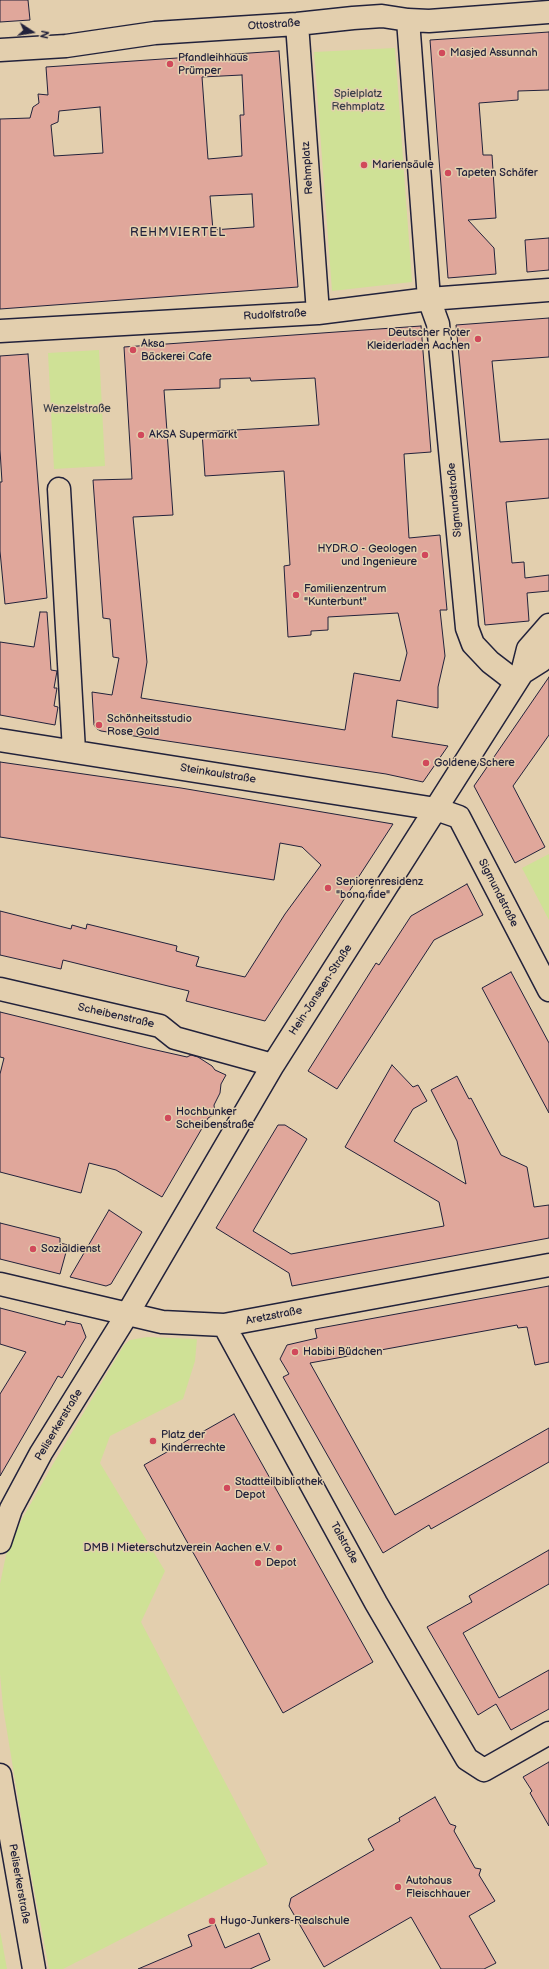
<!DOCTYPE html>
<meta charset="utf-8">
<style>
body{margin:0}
#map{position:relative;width:549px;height:1969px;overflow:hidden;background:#e3cfae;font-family:"Balsamiq Sans",sans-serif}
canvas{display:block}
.north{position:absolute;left:12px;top:12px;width:40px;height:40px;-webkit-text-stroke:3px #e3cfae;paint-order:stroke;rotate:102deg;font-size:11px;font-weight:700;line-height:16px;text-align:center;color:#22223b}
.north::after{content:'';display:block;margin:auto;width:14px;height:18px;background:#22223b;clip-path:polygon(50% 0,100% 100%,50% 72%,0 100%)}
</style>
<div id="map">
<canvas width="549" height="1969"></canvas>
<div class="north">N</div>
</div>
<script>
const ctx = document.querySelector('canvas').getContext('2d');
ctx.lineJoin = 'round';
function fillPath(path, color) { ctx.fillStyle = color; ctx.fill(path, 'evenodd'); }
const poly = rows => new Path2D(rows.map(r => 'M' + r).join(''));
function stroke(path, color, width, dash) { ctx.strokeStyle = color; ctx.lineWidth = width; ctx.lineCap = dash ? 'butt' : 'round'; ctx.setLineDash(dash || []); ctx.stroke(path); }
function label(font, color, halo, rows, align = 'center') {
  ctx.font = font + ' "Balsamiq Sans",sans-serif'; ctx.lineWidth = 3; ctx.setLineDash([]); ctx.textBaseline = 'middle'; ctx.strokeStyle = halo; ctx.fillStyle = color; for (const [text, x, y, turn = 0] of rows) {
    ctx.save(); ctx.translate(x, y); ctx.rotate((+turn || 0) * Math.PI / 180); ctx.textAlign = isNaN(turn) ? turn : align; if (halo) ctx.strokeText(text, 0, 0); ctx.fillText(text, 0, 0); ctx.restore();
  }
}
const green = poly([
 [395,48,412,282,332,291,314,52],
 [99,350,105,466,54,469,48,353],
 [549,854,549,920,522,868],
 [147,1337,197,1339,195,1361,183,1399,110,1436,100,1463,165,1571,141,1622,268,1864,63,1969,49,1969,26,1847,3,1707,0,1674,0,1584,6,1555,21,1521,53,1464,124,1345,130,1340],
 [0,1932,1,1936,7,1969,0,1969]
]);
const building = poly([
 [0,0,28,0,30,20,0,22,0,0],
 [549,32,549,90,518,91,518,100,479,103,483,155,492,155,496,218,468,220,494,248,496,274,448,278,430,40,549,32],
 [279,51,298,287,0,309,0,119,30,118,33,107,39,103,38,94,48,95,46,67,279,51],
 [242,75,244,115,240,115,242,156,208,159,202,77,242,75],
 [100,107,103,153,54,156,51,125,58,122,59,111,100,107],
 [252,194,254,227,213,230,210,196,252,194],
 [549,238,549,270,527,272,525,240,549,238],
 [549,318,549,357,492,361,500,442,549,439,549,498,506,502,512,563,524,562,525,578,549,575,549,591,527,593,529,621,485,625,456,325,549,318],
 [421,326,431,452,404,454,409,538,440,535,447,610,440,610,445,656,438,687,438,708,397,700,392,737,448,746,423,782,386,774,101,731,97,729,94,725,92,692,112,695,119,658,113,657,110,619,103,618,93,480,132,479,124,347,421,326],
 [250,378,251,381,315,378,319,425,202,432,205,476,284,471,290,565,284,566,288,637,311,635,311,631,328,630,328,617,398,613,407,653,400,681,354,673,345,730,141,698,147,662,133,517,173,515,164,390,220,388,220,379,250,378],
 [28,354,47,598,5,604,0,551,0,482,2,482,0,450,0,356,28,354],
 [40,612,47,612,51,670,57,671,54,688,57,688,54,706,58,707,55,725,0,715,0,642,34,647,40,612],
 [549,677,549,735,513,786,545,847,515,863,474,786,549,677],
 [0,762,181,788,393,824,265,1021,186,1001,189,991,168,986,63,960,61,969,0,955,0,911,71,929,72,925,86,929,87,924,177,946,176,951,199,957,196,966,245,977,285,914,321,865,302,847,280,843,274,880,0,837,0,762],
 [467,884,483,915,434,940,337,1089,308,1071,376,963,379,965,411,916,467,884],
 [511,972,549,1043,549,1113,482,988,511,972],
 [0,1012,147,1048,187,1057,191,1055,198,1057,212,1066,215,1070,226,1075,221,1084,220,1093,214,1105,215,1114,208,1118,162,1197,116,1170,89,1163,81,1193,0,1172,0,1074,4,1058,0,1057,0,1012],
 [392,1065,413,1087,418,1085,427,1101,413,1109,394,1141,466,1184,457,1141,431,1090,457,1076,469,1099,471,1098,501,1155,527,1167,534,1207,549,1205,549,1238,292,1286,289,1273,216,1228,278,1125,285,1125,307,1139,253,1231,291,1254,444,1226,439,1202,345,1147,392,1065],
 [109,1210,142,1232,111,1284,106,1286,70,1277,109,1210],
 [0,1223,60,1238,60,1243,68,1245,60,1274,0,1259,0,1223],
 [549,1286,549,1362,535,1365,527,1327,518,1328,517,1325,310,1363,395,1515,549,1428,549,1462,431,1529,429,1525,383,1553,283,1377,289,1374,280,1359,287,1345,317,1338,315,1329,549,1286],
 [0,1308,65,1325,66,1321,81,1324,86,1337,62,1378,58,1376,0,1476,0,1394,26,1352,0,1344,0,1308],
 [234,1414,373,1662,283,1713,144,1465,234,1414],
 [549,1550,549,1584,463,1633,499,1698,549,1670,549,1709,511,1730,496,1704,478,1715,427,1627,472,1602,469,1596,549,1550],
 [549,1762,549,1826,530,1793,532,1791,523,1777,549,1762],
 [435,1797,450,1824,456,1826,454,1831,475,1868,481,1869,479,1875,495,1901,469,1916,496,1963,484,1969,441,1969,411,1917,324,1967,289,1906,291,1898,374,1850,368,1839,400,1821,399,1818,435,1797],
 [215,1924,225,1948,259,1933,270,1960,250,1969,138,1969,192,1946,188,1935,215,1924]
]);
const street = poly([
 [408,20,429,299,438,324,467,628,473,644,490,662,516,682],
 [297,24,318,313],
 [0,50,66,46,155,33,297,24,353,18,382,16,408,20,429,21,549,12],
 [0,331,318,313,429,299,549,290],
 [59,489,74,751],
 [522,673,541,661,549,651],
 [0,740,436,809,459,817,549,990],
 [0,989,160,1026,175,1038,273,1065],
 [0,1284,162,1322,224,1325,549,1265],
 [224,1325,376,1603,467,1759,484,1770,549,1733],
 [0,1542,11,1509,41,1453,128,1313,273,1065,522,673,528,649,549,625],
 [0,1775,34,1969]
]);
const markers = [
 [442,53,4,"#d1495b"],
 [170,64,4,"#d1495b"],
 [364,165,4,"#d1495b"],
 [448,173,4,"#d1495b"],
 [478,339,4,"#d1495b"],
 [133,350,4,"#d1495b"],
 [141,435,4,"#d1495b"],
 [425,555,4,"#d1495b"],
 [296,595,4,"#d1495b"],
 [99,725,4,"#d1495b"],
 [426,763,4,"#d1495b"],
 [328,888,4,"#d1495b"],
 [168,1118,4,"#d1495b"],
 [33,1249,4,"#d1495b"],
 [295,1352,4,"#d1495b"],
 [153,1441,4,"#d1495b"],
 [227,1488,4,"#d1495b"],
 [279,1548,4,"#d1495b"],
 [258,1563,4,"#d1495b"],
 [398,1887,4,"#d1495b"],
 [212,1921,4,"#d1495b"]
];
const streetNames = [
 ["Ottostraße",274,25,-4],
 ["Rehmplatz",308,168,-94],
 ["Rudolfstraße",275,315,-3],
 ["Sigmundstraße",455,500,-95],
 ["Steinkaulstraße",218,774,9],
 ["Sigmundstraße",498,893,63],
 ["Hein-Janssen-Straße",321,990,-57],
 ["Scheibenstraße",116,1016,13],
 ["Aretzstraße",274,1316,-11],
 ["Peliserkerstraße",59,1425,-59],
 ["Talstraße",344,1543,61],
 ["Peliserkerstraße",19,1884,80]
];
const poiNames = [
 ["Masjed Assunnah",450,53],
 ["Pfandleihhaus",178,58],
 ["Prümper",178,71],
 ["Mariensäule",372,165],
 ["Tapeten Schäfer",456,173],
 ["Deutscher Roter",470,333,"right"],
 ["Kleiderladen Aachen",470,346,"right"],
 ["Aksa",141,344],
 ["Bäckerei Cafe",141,357],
 ["AKSA Supermarkt",149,435],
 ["HYDR.O - Geologen",417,549,"right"],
 ["und Ingenieure",417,562,"right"],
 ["Familienzentrum",304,589],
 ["\"Kunterbunt\"",304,602],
 ["Schönheitsstudio",107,719],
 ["Rose Gold",107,732],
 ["Goldene Schere",434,763],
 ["Seniorenresidenz",336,882],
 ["\"bona fide\"",336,895],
 ["Hochbunker",176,1112],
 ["Scheibenstraße",176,1125],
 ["Sozialdienst",41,1249],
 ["Habibi Büdchen",303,1352],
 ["Platz der",161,1435],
 ["Kinderrechte",161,1448],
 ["Stadtteilbibliothek",235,1482],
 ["Depot",235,1495],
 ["DMB | Mieterschutzverein Aachen e.V.",271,1548,"right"],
 ["Depot",266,1563],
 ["Autohaus",406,1881],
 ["Fleischhauer",406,1894],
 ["Hugo-Junkers-Realschule",220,1921]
];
const parkNames = [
 ["Spielplatz",358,94],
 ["Rehmplatz",358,107],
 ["Wenzelstraße",77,409]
];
const neighbourhoodNames = [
 ["REHMVIERTEL",178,233]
];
fillPath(green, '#cfe196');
fillPath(building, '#e0a79b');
stroke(building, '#22223b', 1);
stroke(street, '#22223b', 25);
stroke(street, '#e3cfae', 22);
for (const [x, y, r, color] of markers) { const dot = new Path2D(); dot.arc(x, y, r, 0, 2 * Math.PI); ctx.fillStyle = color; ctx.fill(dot); stroke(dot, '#e3cfae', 1.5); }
label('11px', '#22223b', '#e3cfae', streetNames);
label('11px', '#22223b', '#e3cfae', poiNames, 'left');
label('11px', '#3c3f49', '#e3cfae', parkNames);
ctx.letterSpacing = '1px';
label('12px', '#22223b', '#e3cfae', neighbourhoodNames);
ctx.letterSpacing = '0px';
</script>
